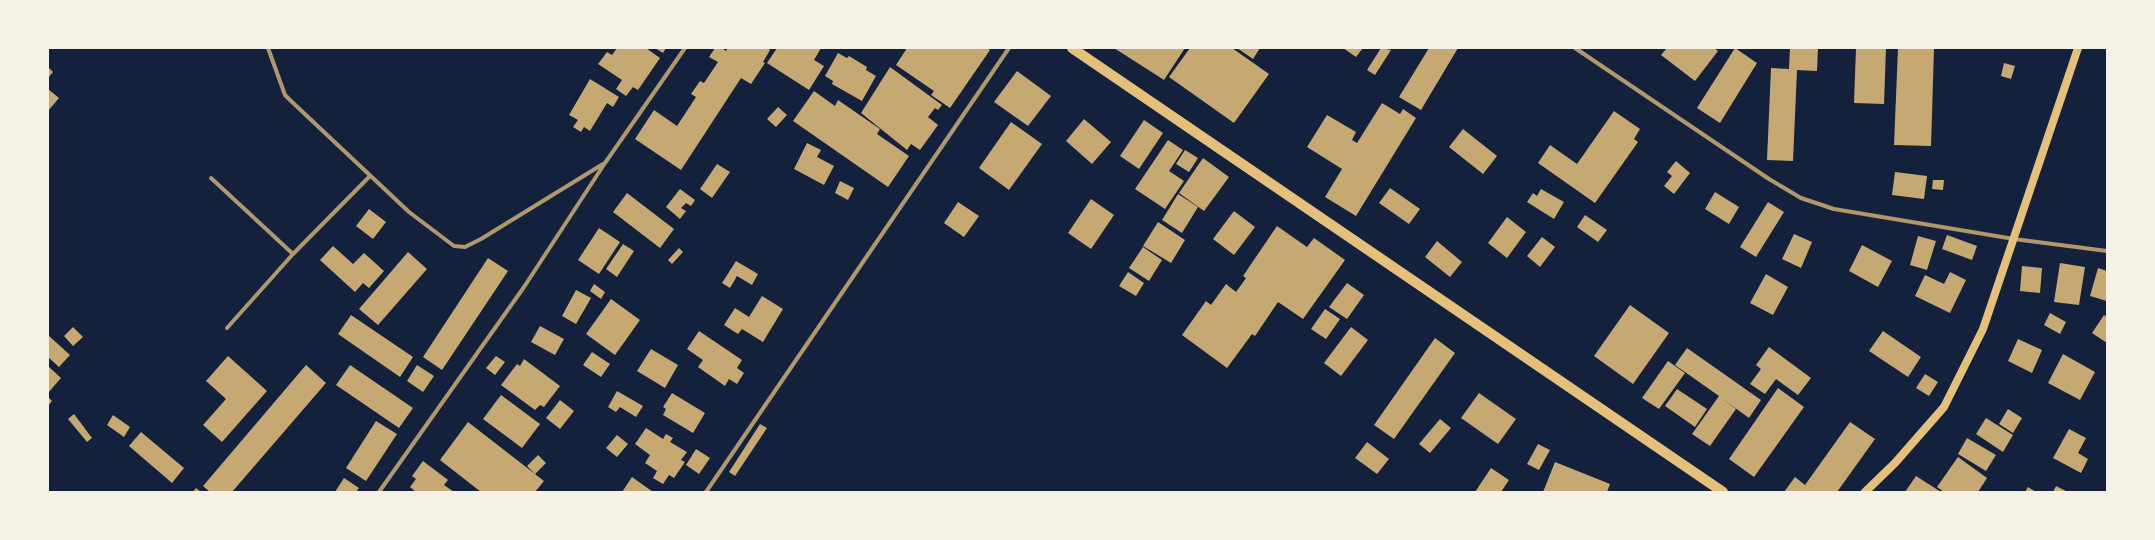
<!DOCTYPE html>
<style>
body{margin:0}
#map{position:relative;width:2155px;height:540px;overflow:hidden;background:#14213d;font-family:Inter,sans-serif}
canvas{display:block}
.frame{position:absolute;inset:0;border:49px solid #f6f1e7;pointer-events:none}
</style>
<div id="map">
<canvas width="2155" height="540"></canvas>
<div class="frame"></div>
</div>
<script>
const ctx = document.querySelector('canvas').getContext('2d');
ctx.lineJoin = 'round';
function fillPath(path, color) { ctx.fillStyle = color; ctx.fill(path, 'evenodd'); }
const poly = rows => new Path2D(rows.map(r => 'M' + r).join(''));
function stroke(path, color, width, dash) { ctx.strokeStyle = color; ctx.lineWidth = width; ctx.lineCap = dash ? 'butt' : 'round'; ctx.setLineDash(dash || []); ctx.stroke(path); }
const building = poly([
 [617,48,646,48,660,58,638,90,633,87,626,96,616,89,622,80,598,64,607,52,612,55],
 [655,48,666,48,663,53],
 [715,48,722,48,726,51,728,48,767,48,770,50,763,62,765,63,751,84,741,78,681,170,635,139,654,110,677,126,696,97,691,94,700,81,704,83,718,62,709,57],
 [777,48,821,48,814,60,824,66,809,90,767,63],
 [907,48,987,48,990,50,950,108,931,95,934,91,896,65],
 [1114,48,1185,48,1164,80],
 [1190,48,1232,48,1269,74,1234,123,1169,77],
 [1237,48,1260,48,1253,59],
 [1343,48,1363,48,1356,57],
 [1381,48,1391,50,1375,75,1367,70],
 [1429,48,1458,48,1421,110,1399,97],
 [1667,48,1714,48,1718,51,1695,81,1661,55],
 [1735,48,1757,63,1720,123,1697,108],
 [1790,48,1818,48,1817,71,1797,70,1793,161,1767,160,1771,68,1789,69],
 [1856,48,1886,48,1884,104,1854,103],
 [1898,48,1934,48,1931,146,1894,145],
 [838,53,847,58,849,56,867,67,866,70,876,76,862,101,832,84,833,81,825,76],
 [2004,63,2015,66,2011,79,2001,76],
 [48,67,53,72,48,78],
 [890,67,942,105,938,110,935,108,928,117,938,125,920,150,911,144,907,150,861,113],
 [1017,71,1051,96,1028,126,994,102],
 [590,79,619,97,613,107,607,103,590,131,584,127,581,132,573,127,578,120,569,115],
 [48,89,59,98,48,111],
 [814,91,835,106,838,100,880,129,877,134,909,156,888,187,793,121],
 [1382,103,1400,114,1403,109,1416,118,1356,216,1325,197,1342,169,1307,147,1327,115,1356,132,1352,140,1357,143],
 [778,107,787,115,776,127,767,119],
 [1614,111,1640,129,1634,139,1638,142,1595,203,1538,163,1550,145,1577,164],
 [1084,119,1111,142,1092,164,1066,141],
 [1144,120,1163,133,1139,169,1120,156],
 [1011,122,1042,144,1009,190,979,168],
 [1463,129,1497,156,1483,174,1449,147],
 [1168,140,1183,150,1169,171,1184,181,1165,209,1135,189],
 [807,143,821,150,817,157,834,166,824,185,794,169],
 [1185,150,1198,158,1189,172,1176,164],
 [1203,158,1229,177,1204,211,1179,193],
 [1676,161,1690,173,1674,194,1664,186,1672,176,1667,172],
 [717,164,730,172,712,198,700,189],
 [1895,172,1927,176,1924,199,1892,195],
 [1933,180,1944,180,1943,190,1932,189],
 [840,181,854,188,848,200,835,193],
 [1390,188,1420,209,1409,224,1379,203],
 [680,189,695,200,691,206,686,203,681,208,686,211,680,219,666,207],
 [1541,189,1564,202,1554,219,1527,202,1533,193,1537,196],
 [1715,192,1739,207,1729,224,1705,209],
 [627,193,674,229,660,248,613,212],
 [1178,194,1198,207,1182,233,1162,220],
 [1091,199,1114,215,1091,249,1068,233],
 [958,202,979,216,964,237,944,223],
 [1768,202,1784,212,1756,257,1740,247],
 [369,209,386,222,373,239,356,226],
 [1234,211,1255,227,1234,255,1213,239],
 [1585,215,1607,230,1598,242,1577,227],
 [1507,217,1526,232,1507,258,1488,243],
 [1158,222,1185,240,1171,263,1143,246],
 [1277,226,1307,247,1314,238,1345,260,1303,319,1278,302,1255,336,1252,334,1227,368,1182,335,1206,301,1211,305,1226,284,1236,292,1246,278,1243,276],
 [599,228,620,242,599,274,578,260],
 [1794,234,1812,242,1801,268,1782,259],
 [1947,235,1977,246,1972,260,1942,249],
 [1918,236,1936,241,1927,270,1910,265],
 [1542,237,1555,247,1540,267,1527,256],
 [1437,241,1462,262,1450,277,1425,257],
 [623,244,634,251,617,277,606,269],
 [1862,245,1892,261,1878,287,1849,271],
 [333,246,353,264,364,253,384,271,369,288,363,283,355,292,320,260],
 [1143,247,1162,260,1149,281,1129,268],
 [679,248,683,252,672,264,668,260],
 [408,252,427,269,378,325,359,309],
 [488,258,508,271,442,370,423,357],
 [736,261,758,274,752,285,737,276,730,288,722,283],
 [2060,263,2085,267,2079,305,2054,302],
 [2022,266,2042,268,2040,293,2020,291],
 [2098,268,2107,271,2107,301,2090,296],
 [1128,272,1144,283,1136,296,1119,286],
 [1950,272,1966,280,1950,313,1915,296,1925,275,1944,284],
 [1766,274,1788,287,1773,315,1750,303],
 [1347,283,1364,295,1347,319,1329,307],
 [594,284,605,292,601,299,590,291],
 [576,290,591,298,576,324,562,316],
 [762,296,783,309,763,342,742,329,738,334,724,325,735,308,749,317],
 [611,299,640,320,615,355,586,334],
 [1630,305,1669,333,1633,384,1594,356],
 [1325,309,1340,319,1326,339,1311,329],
 [2050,313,2066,322,2060,334,2044,325],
 [351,315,413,357,400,377,338,334],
 [2104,315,2107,317,2107,343,2092,333],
 [540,326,564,339,555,355,531,342],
 [73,327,83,337,73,346,64,336],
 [1351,327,1368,340,1341,376,1324,363],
 [699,331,742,360,737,368,744,373,737,384,729,379,725,386,698,367,703,360,687,349],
 [1883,331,1921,357,1908,377,1869,351],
 [48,335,70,355,59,367,48,357],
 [1435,338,1455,353,1394,439,1374,425],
 [2018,339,2042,350,2032,373,2008,361],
 [1769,347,1811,378,1798,395,1776,379,1765,394,1750,384,1761,369,1756,365],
 [1687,348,1761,400,1749,418,1720,397,1736,409,1710,446,1692,434,1719,396,1675,365],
 [651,349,678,365,665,388,637,371],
 [592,352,610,364,601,377,583,365],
 [2063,354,2095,372,2080,400,2048,383],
 [228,356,267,391,222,442,203,425,226,399,206,381],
 [496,356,505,362,495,375,486,368],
 [524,359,560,386,544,407,540,405,535,410,501,385,517,364,520,366],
 [1668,361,1685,373,1659,409,1642,398],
 [306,365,326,383,232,492,210,492,203,486],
 [350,365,413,408,399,428,336,385],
 [417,365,434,376,423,392,407,381],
 [48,366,61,378,48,393],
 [1925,374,1938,382,1929,396,1916,388],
 [1778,388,1804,407,1754,477,1729,459],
 [1677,389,1707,409,1695,427,1665,406],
 [617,391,643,406,636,417,620,407,616,412,608,407],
 [672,393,705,413,693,433,663,415,666,409,663,407],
 [1479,393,1516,419,1498,444,1461,418],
 [501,395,540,424,522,448,483,419],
 [48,397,52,401,48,406],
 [560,400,574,411,560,429,546,418],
 [2008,409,2022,418,2013,433,1999,424],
 [74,414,92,438,87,442,68,419],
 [113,415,130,427,124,437,107,425],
 [1986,418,2013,435,2003,452,1976,434],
 [1440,419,1451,428,1430,453,1419,444],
 [376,421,397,434,366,481,346,468],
 [468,422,544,481,535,492,481,492,440,460],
 [1850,422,1875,439,1837,492,1784,492,1795,477,1805,485],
 [760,424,767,428,735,476,729,472],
 [646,428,663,439,666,434,673,438,670,442,687,452,681,460,685,462,674,478,669,475,663,484,653,478,657,471,645,463,650,455,635,444],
 [2069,429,2086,438,2078,453,2088,459,2081,473,2053,458],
 [141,432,184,468,172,483,129,446],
 [617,435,628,444,617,457,606,448],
 [1967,438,1996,455,1986,471,1958,454],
 [1367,442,1389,459,1377,474,1355,458],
 [1538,444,1550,450,1539,470,1527,464],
 [696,449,710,458,699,474,686,465],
 [538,455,546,463,535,474,527,466],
 [1958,457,1987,478,1978,492,1944,492,1937,487],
 [423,461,448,480,444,485,454,492,416,492,410,487,416,479,412,476],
 [1555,462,1610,484,1607,492,1543,492],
 [1491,468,1509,480,1501,492,1475,492],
 [1916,476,1941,492,1905,492],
 [632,477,653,492,622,492],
 [344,478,359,488,356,492,335,492],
 [2056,486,2068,492,2053,492],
 [2028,487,2036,492,2025,492],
 [196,488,201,492,193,492]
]);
const minor = poly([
 [268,48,285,95,291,101,409,212,454,246,465,247,481,239,603,164],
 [1575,48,1769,179,1801,198,1834,209,2014,239,2107,251],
 [211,178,293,254],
 [227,328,293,254,369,177],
 [379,492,524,287,605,163,685,48],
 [706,492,1009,48]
]);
const secondary = poly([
 [1865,492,1895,463,1944,407,1983,329,2078,48]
]);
const primary = poly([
 [1072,48,1723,492]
]);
fillPath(building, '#c6a872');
stroke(minor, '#b1986c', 4);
stroke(secondary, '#e5c07b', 8);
stroke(primary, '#e5c07b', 10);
</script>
